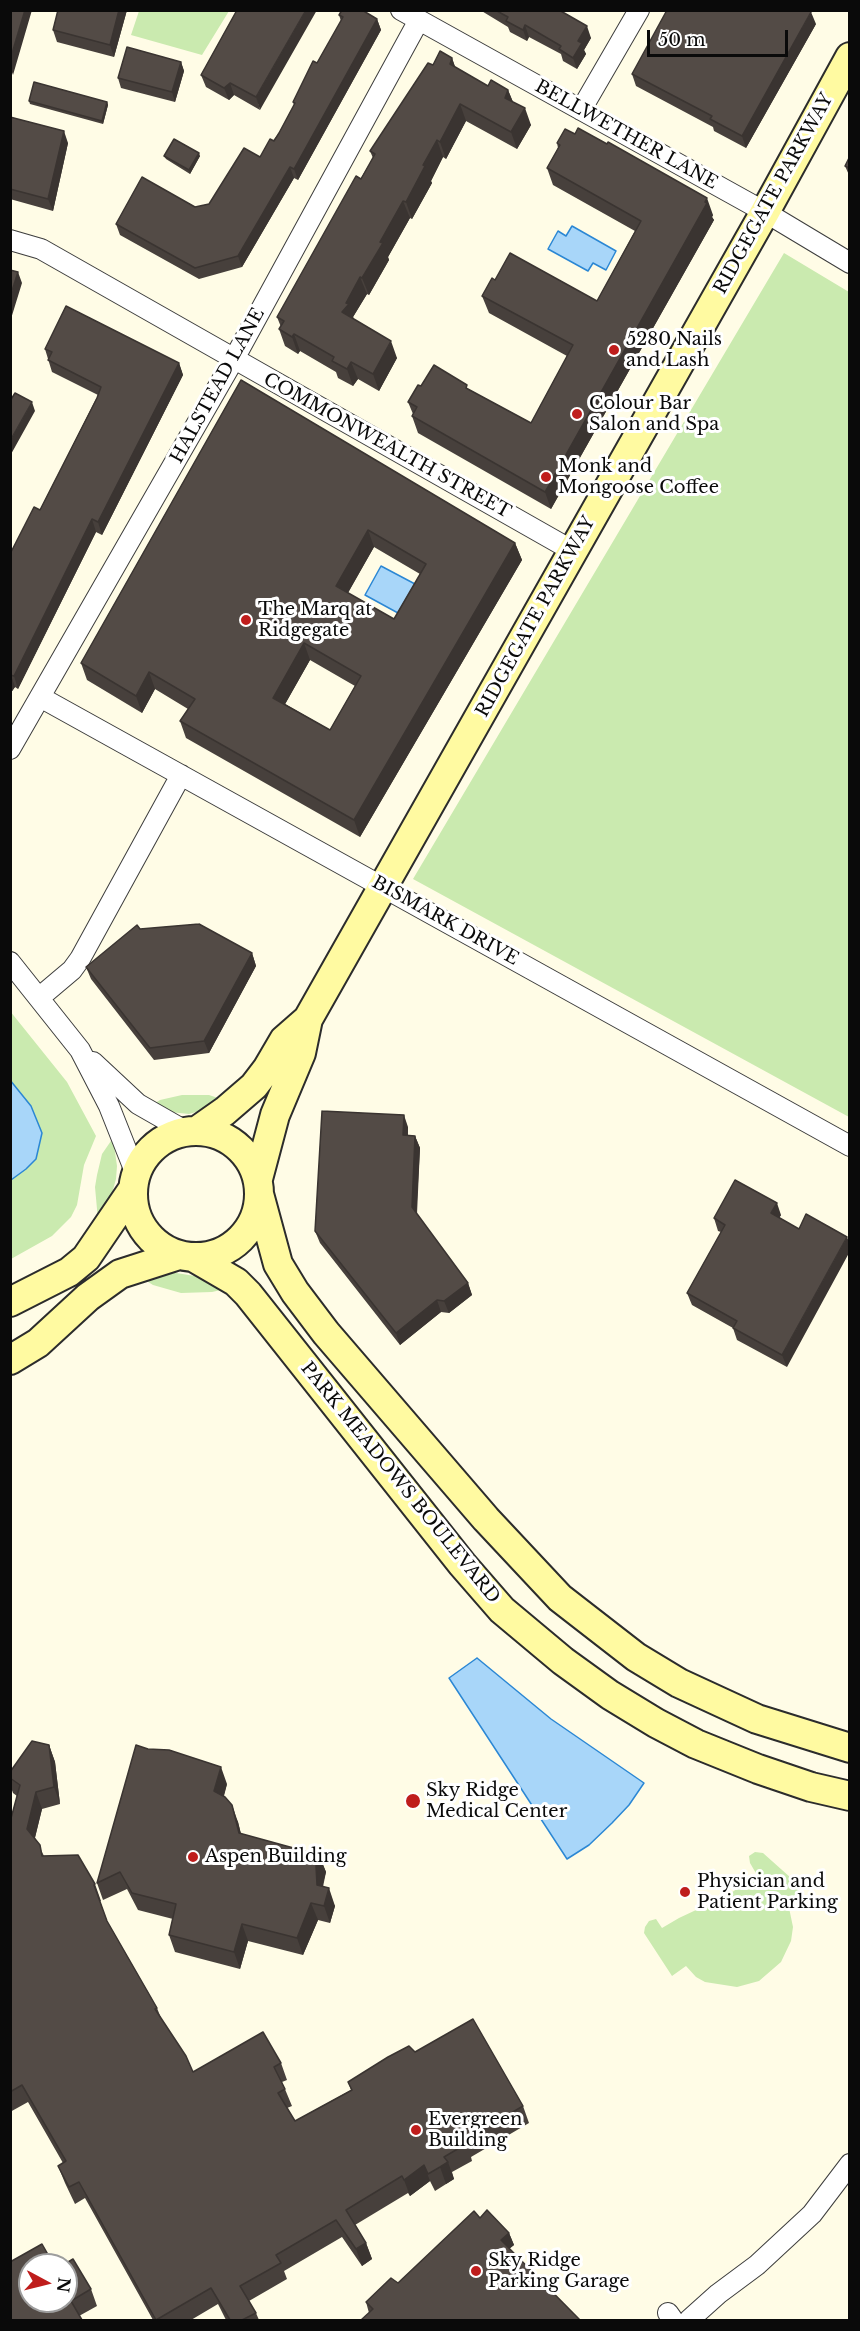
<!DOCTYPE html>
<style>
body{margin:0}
#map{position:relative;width:860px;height:2331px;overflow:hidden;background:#fffce6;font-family:"Libre Baskerville",serif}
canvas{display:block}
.frame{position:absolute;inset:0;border:12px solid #0a0a0a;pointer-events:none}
.north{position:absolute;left:18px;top:2253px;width:60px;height:60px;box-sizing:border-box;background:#fff;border:2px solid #9d9d9d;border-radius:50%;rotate:97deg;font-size:16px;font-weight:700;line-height:24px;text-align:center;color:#0a0a0a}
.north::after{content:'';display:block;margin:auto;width:21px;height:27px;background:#bf1d1c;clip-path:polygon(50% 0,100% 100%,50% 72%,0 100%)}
.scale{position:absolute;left:647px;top:30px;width:141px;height:27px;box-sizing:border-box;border:3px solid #0a0a0a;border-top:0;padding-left:8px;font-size:18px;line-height:21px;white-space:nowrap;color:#0a0a0a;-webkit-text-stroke:4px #fff;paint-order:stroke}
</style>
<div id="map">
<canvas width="860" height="2331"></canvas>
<div class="frame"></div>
<div class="north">N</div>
<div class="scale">50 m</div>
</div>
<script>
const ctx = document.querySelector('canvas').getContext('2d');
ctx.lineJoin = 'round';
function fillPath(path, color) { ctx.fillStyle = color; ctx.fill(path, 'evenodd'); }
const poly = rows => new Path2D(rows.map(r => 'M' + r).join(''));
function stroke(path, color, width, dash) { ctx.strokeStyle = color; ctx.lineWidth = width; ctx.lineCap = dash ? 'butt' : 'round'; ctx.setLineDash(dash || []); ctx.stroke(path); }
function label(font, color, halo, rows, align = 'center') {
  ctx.font = font + ' "Libre Baskerville",serif'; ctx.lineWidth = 6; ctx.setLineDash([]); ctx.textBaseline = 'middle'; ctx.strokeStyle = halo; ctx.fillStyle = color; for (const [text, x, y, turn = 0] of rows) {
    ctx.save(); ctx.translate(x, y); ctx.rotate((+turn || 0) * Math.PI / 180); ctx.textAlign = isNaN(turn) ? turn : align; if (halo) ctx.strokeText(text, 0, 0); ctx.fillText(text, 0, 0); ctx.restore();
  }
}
const green = poly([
 [139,11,139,10,229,11,202,55,131,35],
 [784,253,849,292,849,1117,413,879],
 [10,1011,67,1082,96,1136,84,1165,77,1205,71,1217,52,1236,11,1259],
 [182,1095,209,1095,221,1099,203,1110,189,1114,170,1112,152,1105,160,1100],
 [113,1138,117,1166,116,1179,109,1204,98,1220,95,1187,97,1175,102,1154],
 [170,1272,201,1277,225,1289,212,1292,181,1293,153,1285,142,1278],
 [755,1852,763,1853,791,1878,801,1895,800,1900,788,1903,793,1927,791,1941,781,1962,759,1981,737,1987,705,1982,696,1977,686,1966,672,1976,644,1933,645,1927,649,1921,656,1919,662,1928,679,1918,728,1895,757,1875,750,1863,749,1856]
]);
const water = poly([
 [572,226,616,251,606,270,593,263,588,271,548,249,558,231,566,236,572,226],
 [381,566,415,584,398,613,365,595,381,566],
 [10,1080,31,1106,42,1133,36,1159,26,1169,11,1180,10,1080],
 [477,1658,551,1719,644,1783,629,1805,612,1823,589,1845,567,1859,449,1678,477,1658]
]);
const minor = poly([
 [401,10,765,212,850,263],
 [581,110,639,10],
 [10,240,41,249,573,551],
 [40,697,850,1146],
 [10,749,234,359,419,20],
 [10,962,80,1050,109,1106,136,1174],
 [40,997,72,970,80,959,181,775],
 [93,1062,138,1104,187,1132],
 [668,2313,673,2320],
 [689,2320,718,2294,757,2265,812,2214,850,2164]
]);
const secondary = poly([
 [198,1130,225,1111,254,1086,267,1069,284,1040,308,1019],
 '133 1194a63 63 0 1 1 126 0a63 63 0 1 1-126 0Z',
 [258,1179,275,1115,301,1053,308,1019,765,212,850,57],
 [259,1194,278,1264,295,1292,326,1333,486,1519,560,1598,636,1657,679,1683,757,1719,850,1748],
 [193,1257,236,1282,248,1294,462,1564,502,1610,563,1661,610,1695,656,1723,696,1744,758,1769,811,1787,850,1796],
 [10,1302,69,1272,86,1258,133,1189],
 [10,1360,38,1343,88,1297,120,1274,179,1255]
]);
const wall = poly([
 [58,10,127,10,114,57,57,42,53,30],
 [237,10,260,110,234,95,229,100,206,87,201,75],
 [480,10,559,10,591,38,584,50,586,54,577,69,563,61,561,54,529,37,527,41,510,32,508,27],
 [339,15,377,19,381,30,298,180,294,178,242,267,199,279,120,235,116,224,209,204,260,157,279,133,294,105,293,102,317,63,341,21],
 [816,24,746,148,714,131,713,127,636,86,632,74],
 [452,58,455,67,488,86,508,90,513,102,531,125,517,149,466,121,446,159,443,157,431,181,432,183,412,219,410,218,388,257,389,260,369,295,367,294,353,317,354,320,397,358,379,391,358,379,353,386,338,378,336,372,300,351,298,354,285,346,279,329,281,327,277,317,373,158,370,151,433,65],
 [181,62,184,71,175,102,121,88,118,78],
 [29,101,107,102,108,105,103,124,30,104],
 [10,117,68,143,53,211,10,199],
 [557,143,713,215,712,217,714,220,551,509,418,433,412,416,413,414,408,402,421,386,468,389,531,423,567,356,489,313,482,296,495,280,597,301,635,231,553,185,547,168,558,148],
 [164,156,200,156,190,174,166,159],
 [849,158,849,175,845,166],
 [45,349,179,363,183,375,102,535,96,532,18,689,15,687,10,694,10,554,40,510,98,395,52,372],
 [241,380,515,543,522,560,360,837,186,738,180,721,188,709,155,689,142,713,87,680,81,663],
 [374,547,420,574,394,619,348,593],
 [310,660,355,686,330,730,285,704],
 [140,929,252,953,256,966,209,1053,154,1060,91,979,86,967],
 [408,1127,408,1135,415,1136,420,1148,417,1214,468,1283,472,1295,449,1313,441,1312,400,1345,320,1243,315,1231],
 [781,1215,779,1218,787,1367,737,1340,733,1328,692,1305,687,1293,721,1232,718,1231,714,1218],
 [49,1745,55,1762,60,1804,42,1809,35,1838,44,1856,95,1884,101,1901,100,1901,107,1921,157,2008,161,2018,193,2072,281,2063,287,2080,282,2082,292,2106,287,2108,295,2121,351,2090,348,2082,415,2052,523,2106,529,2123,471,2157,472,2161,452,2172,454,2179,435,2191,430,2181,410,2196,408,2193,355,2225,366,2243,372,2259,362,2266,342,2237,284,2271,287,2279,249,2301,256,2313,259,2320,226,2320,218,2304,191,2320,153,2320,85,2198,75,2204,65,2183,58,2166,63,2163,28,2102,10,2112,10,1822,17,1796,13,1793,10,1785,10,1772],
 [227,1784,224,1796,238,1822,241,1834,319,1855,326,1872,323,1887,335,1906,330,1923,318,1920,303,1955,248,1941,240,1969,175,1952,169,1935,173,1919,138,1910,127,1889,103,1900,97,1883],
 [480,2218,509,2233,514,2245,509,2249,369,2313,366,2302,398,2283],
 [30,2265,91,2289,97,2306,79,2316]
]);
const shadedWall = poly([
 [25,10,32,10,13,75,10,67,10,60],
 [119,10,127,10,114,57,110,45],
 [306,10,317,10,260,110,256,97],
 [811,12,816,24,746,148,742,136],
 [377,19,381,30,298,180,294,169],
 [525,25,529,37,527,41,523,30],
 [587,26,591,38,584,50,586,54,577,69,573,58,578,41],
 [452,58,458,75,450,64],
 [181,62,184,71,175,102,172,92],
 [230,83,234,95,229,100,224,88],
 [508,90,515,107,505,98],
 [107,102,108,105,103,124,102,121],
 [460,104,466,121,446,159,440,142],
 [525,108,531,125,517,149,511,132],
 [64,131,68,143,53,211,48,199],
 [437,140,443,157,431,181,432,183,412,219,406,202,423,165],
 [199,153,200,156,190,174,189,170],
 [290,167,294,178,242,267,238,256],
 [707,198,713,215,712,217,714,220,551,509,545,492],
 [403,201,410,218,388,257,389,260,369,295,362,278,380,242],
 [18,272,22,283,10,322,10,297],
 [360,277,367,294,353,317,355,321,342,312,346,303],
 [294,334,300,351,298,354,292,337],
 [391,341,397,358,379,391,373,374],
 [351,362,358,379,353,386,347,369],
 [179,363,183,375,102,535,98,522],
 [32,402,35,411,10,456,10,441],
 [92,519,96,532,18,689,14,676],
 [368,530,374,547,342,603,336,586],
 [515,543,522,560,360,837,354,820],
 [304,643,310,660,279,715,273,698],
 [149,672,155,689,142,713,136,696],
 [11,675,15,687,10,694,10,675],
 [252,953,256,966,209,1053,204,1041],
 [404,1115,408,1127,407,1147,403,1135],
 [415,1136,420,1148,416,1219,412,1207],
 [777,1203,781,1215,775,1225,771,1213],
 [847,1237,849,1242,849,1253,787,1367,782,1355],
 [468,1283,472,1295,449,1313,444,1301],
 [437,1300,441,1312,400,1345,396,1333],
 [49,1745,55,1762,60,1804,54,1787],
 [221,1767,227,1784,220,1808,214,1791],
 [36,1792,42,1809,33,1845,27,1829],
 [232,1805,238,1822,245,1850,239,1833],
 [319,1855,326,1872,323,1883,323,1902,317,1885,316,1866],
 [329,1888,335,1906,330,1923,324,1906],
 [311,1903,318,1920,303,1955,297,1938],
 [242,1924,248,1941,240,1969,234,1952],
 [448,2162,454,2179,446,2184,440,2167],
 [424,2165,430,2181,410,2196,404,2180],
 [509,2233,514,2245,505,2252,501,2240],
 [366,2243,372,2259,362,2266,356,2249]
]);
const building = poly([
 [10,10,25,10,10,60,10,10],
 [58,10,119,10,110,45,53,30,58,10],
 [237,10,306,10,256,97,230,83,224,88,201,75,237,10],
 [342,10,362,10,377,19,294,169,290,167,238,256,195,268,116,224,142,177,195,207,209,204,244,148,260,157,270,139,274,141,279,133,295,103,293,102,313,61,317,63,343,17,339,15,342,10],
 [495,10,559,10,587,26,578,41,582,43,573,58,559,49,561,46,525,25,523,30,506,21,508,17,495,10],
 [667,10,808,10,811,12,742,136,710,119,712,116,632,74,667,10],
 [127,47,181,62,172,92,118,78,127,47],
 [440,51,452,58,450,64,488,86,491,80,508,90,505,98,525,108,511,132,460,104,440,142,437,140,423,165,425,166,406,202,403,201,380,242,383,243,362,278,360,277,346,303,349,304,342,312,391,341,373,374,351,362,347,369,332,361,334,357,294,334,292,337,279,329,284,321,277,317,356,176,361,179,375,154,370,151,428,63,433,65,440,51],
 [34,82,107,102,102,121,29,101,34,82],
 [10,117,64,131,48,199,10,189,10,117],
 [578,128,607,144,608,142,707,198,705,202,707,203,545,492,412,416,417,407,408,402,418,385,421,386,434,365,467,385,466,388,531,423,573,345,482,296,492,278,495,280,510,253,597,301,641,221,547,168,560,145,557,143,565,129,575,134,578,128],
 [174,139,199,153,189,170,164,156,174,139],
 [849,158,849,168,845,166,849,158],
 [10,270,18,272,10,297,10,270],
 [66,306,179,363,98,522,92,519,14,676,10,675,10,554,34,507,40,510,97,398,101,387,48,360,52,352,45,349,66,306],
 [241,380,515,543,354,820,180,721,195,699,149,672,136,696,81,663,241,380],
 [368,530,426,564,394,619,336,586,368,530],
 [304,643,361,676,330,730,273,698,304,643],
 [15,393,32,402,10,441,10,401,15,393],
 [199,924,252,953,204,1041,150,1048,86,967,137,925,140,929,199,924],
 [322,1111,404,1115,403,1135,415,1136,412,1207,468,1283,444,1301,437,1300,396,1333,315,1231,322,1111],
 [735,1180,777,1203,771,1213,799,1229,806,1214,847,1237,782,1355,733,1328,737,1321,687,1293,725,1225,714,1218,735,1180],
 [32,1741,49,1745,54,1787,36,1792,27,1829,40,1845,42,1856,78,1855,95,1884,94,1885,107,1921,157,2008,155,2009,186,2056,193,2072,263,2032,281,2063,274,2067,285,2089,278,2093,295,2121,352,2090,348,2082,388,2057,409,2046,415,2052,473,2019,523,2106,464,2141,466,2144,444,2157,448,2162,440,2167,428,2174,424,2165,404,2180,402,2176,346,2210,366,2243,356,2249,336,2220,276,2255,281,2263,240,2286,256,2313,242,2320,230,2320,211,2288,156,2320,79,2182,69,2187,58,2166,66,2161,22,2085,10,2092,10,1822,20,1785,10,1778,10,1772,32,1741],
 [136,1745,148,1749,169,1750,221,1767,214,1791,225,1797,232,1805,239,1833,319,1855,316,1866,317,1885,329,1888,324,1906,311,1903,297,1938,242,1924,234,1952,169,1935,176,1904,132,1893,120,1872,97,1883,136,1745],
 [487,2210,509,2233,501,2240,580,2320,361,2320,373,2309,366,2302,391,2278,398,2283,474,2211,480,2218,487,2210],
 [42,2244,54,2265,30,2265,30,2301,66,2301,66,2265,63,2265,73,2259,91,2289,71,2301,82,2320,10,2320,10,2262,42,2244]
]);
const markers = [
 [614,350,6,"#bf1d1c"],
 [577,414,6,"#bf1d1c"],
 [546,477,6,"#bf1d1c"],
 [246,620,6,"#bf1d1c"],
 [413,1801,8,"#bf1d1c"],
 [193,1857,6,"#bf1d1c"],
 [685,1892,6,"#bf1d1c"],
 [416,2130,6,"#bf1d1c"],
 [476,2271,6,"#bf1d1c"]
];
const streetNames = [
 ["BELLWETHER LANE",626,135,29],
 ["RIDGEGATE PARKWAY",774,194,-61],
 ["HALSTEAD LANE",218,386,-61],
 ["COMMONWEALTH STREET",387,446,29],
 ["RIDGEGATE PARKWAY",536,617,-61],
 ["BISMARK DRIVE",445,921,29],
 ["PARK MEADOWS BOULEVARD",400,1483,51]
];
const poiNames = [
 ["5280 Nails",626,340],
 ["and Lash",626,361],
 ["Colour Bar",589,404],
 ["Salon and Spa",589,425],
 ["Monk and",558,467],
 ["Mongoose Coffee",558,488],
 ["The Marq at",258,610],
 ["Ridgegate",258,631],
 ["Sky Ridge",426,1791],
 ["Medical Center",426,1812],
 ["Aspen Building",205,1857],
 ["Physician and",697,1882],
 ["Patient Parking",697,1903],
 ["Evergreen",428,2120],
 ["Building",428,2141],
 ["Sky Ridge",488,2261],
 ["Parking Garage",488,2282]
];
fillPath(green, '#caeaaf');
fillPath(water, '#a8d6f9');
stroke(water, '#2b87d4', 1.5);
stroke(minor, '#3d3d3d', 22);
stroke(secondary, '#2c2c2c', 32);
stroke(minor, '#fff', 20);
stroke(secondary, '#fffaa1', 28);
fillPath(wall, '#47403c');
fillPath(shadedWall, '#3a3431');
fillPath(building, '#534b46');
stroke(building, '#3a3431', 1.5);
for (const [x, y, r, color] of markers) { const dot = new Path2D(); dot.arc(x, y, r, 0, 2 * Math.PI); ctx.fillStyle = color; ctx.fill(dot); stroke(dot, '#fff', 2); }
label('18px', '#0a0a0a', '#fff', streetNames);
label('18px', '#0a0a0a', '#fff', poiNames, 'left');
</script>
